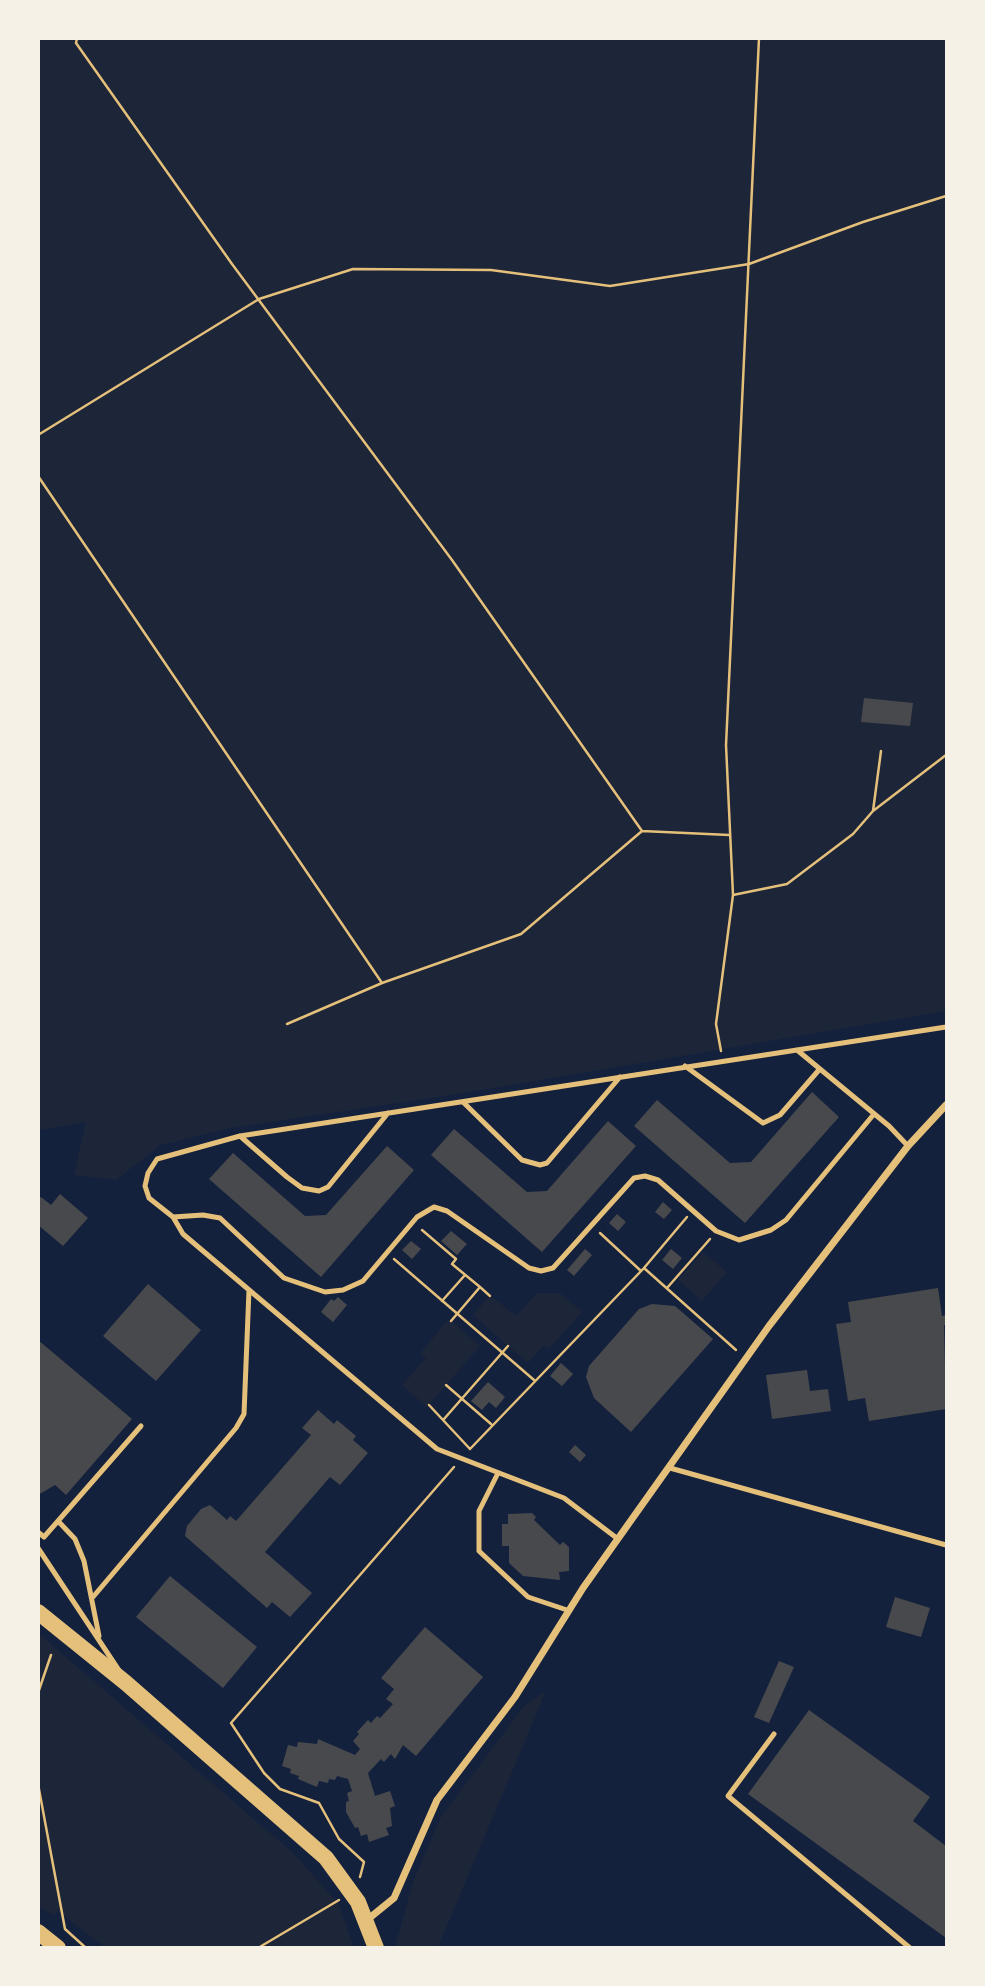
<!DOCTYPE html>
<style>
body{margin:0}
#map{position:relative;width:985px;height:1986px;overflow:hidden;background:#14213d;font-family:"Sofia Sans Condensed",sans-serif}
canvas{display:block}
.frame{position:absolute;inset:0;border:40px solid #f6f1e7;pointer-events:none}
</style>
<div id="map">
<canvas width="985" height="1986"></canvas>
<div class="frame"></div>
</div>
<script>
const ctx = document.querySelector('canvas').getContext('2d');
ctx.lineJoin = 'round';
function fillPath(path, color) { ctx.fillStyle = color; ctx.fill(path, 'evenodd'); }
const poly = rows => new Path2D(rows.map(r => 'M' + r).join(''));
function stroke(path, color, width, dash) { ctx.strokeStyle = color; ctx.lineWidth = width; ctx.lineCap = dash ? 'butt' : 'round'; ctx.setLineDash(dash || []); ctx.stroke(path); }
const green = poly([
 [39,39,946,39,946,1011,464,1093,231,1128,161,1145,116,1180,74,1175,86,1122,39,1130],
 [703,1252,727,1272,702,1301,678,1280],
 [537,1293,560,1293,582,1312,549,1349,544,1345,528,1363,473,1315,490,1295,516,1316],
 [449,1319,480,1346,427,1407,402,1385,426,1358,420,1353],
 [38,1633,292,1852,338,1903,354,1947,104,1947,58,1911,54,1915,39,1907],
 [546,1691,438,1947,395,1947,413,1882,441,1817,524,1706]
]);
const building = poly([
 [864,698,913,703,910,726,861,722],
 [812,1092,839,1117,745,1223,634,1126,657,1100,730,1163,751,1162],
 [608,1121,636,1146,542,1252,431,1155,454,1129,527,1192,547,1191],
 [387,1146,414,1170,321,1277,209,1179,233,1153,305,1216,326,1215],
 [60,1194,88,1218,63,1246,38,1225,38,1199,41,1197,51,1205],
 [663,1202,672,1210,664,1219,655,1212],
 [617,1214,626,1222,618,1231,609,1223],
 [451,1231,467,1244,457,1255,441,1241],
 [411,1241,421,1249,412,1259,402,1250],
 [585,1249,592,1255,574,1276,567,1270],
 [671,1249,682,1258,673,1269,662,1260],
 [148,1284,201,1330,156,1381,103,1336],
 [938,1288,942,1316,946,1315,946,1325,944,1325,946,1409,869,1421,865,1398,848,1401,836,1324,851,1322,848,1302],
 [338,1297,347,1305,333,1322,321,1312,331,1299,334,1301],
 [652,1304,675,1306,713,1339,631,1432,594,1398,586,1377,589,1366,639,1309],
 [38,1340,132,1419,66,1495,55,1485,38,1495],
 [561,1363,573,1374,562,1386,550,1376],
 [807,1370,810,1391,828,1389,831,1411,772,1419,766,1375],
 [488,1382,505,1397,496,1408,489,1402,482,1410,471,1401],
 [318,1410,334,1424,337,1420,356,1436,353,1440,368,1453,340,1485,330,1477,265,1552,312,1593,290,1617,272,1602,267,1608,185,1536,187,1526,201,1509,210,1505,227,1520,230,1516,236,1521,311,1435,302,1428],
 [575,1445,586,1455,580,1462,569,1452],
 [532,1513,536,1517,534,1520,560,1545,563,1542,569,1547,569,1571,559,1572,560,1580,523,1576,509,1563,509,1546,502,1546,502,1524,508,1524,508,1514],
 [170,1576,257,1647,223,1688,136,1617],
 [895,1597,930,1608,921,1637,886,1627],
 [425,1627,483,1677,416,1756,403,1745,395,1759,391,1754,384,1762,381,1759,368,1773,375,1796,390,1791,395,1806,390,1808,392,1826,386,1828,389,1835,369,1842,367,1834,361,1836,358,1827,355,1828,346,1812,346,1802,349,1801,347,1793,352,1791,348,1779,337,1776,335,1780,329,1779,328,1783,319,1781,317,1787,298,1779,299,1776,290,1773,291,1769,282,1766,288,1745,297,1747,298,1742,317,1744,318,1739,355,1755,360,1749,353,1741,359,1734,357,1732,368,1720,371,1723,377,1716,380,1718,393,1704,386,1699,394,1689,381,1678],
 [779,1661,794,1667,769,1723,754,1717],
 [809,1710,930,1797,913,1821,946,1846,946,1938,748,1794]
]);
const path = poly([
 [77,38,76,43,232,264,452,560,642,831],
 [38,435,259,299,353,269,491,270,610,286,749,264,863,222,946,196],
 [38,476,382,983],
 [873,811,881,751],
 [733,895,787,884,853,834,873,811,946,755],
 [287,1024,382,983,521,934,642,831,729,835],
 [721,1051,716,1024,733,895,726,745,759,38],
 [422,1230,456,1259,452,1264,480,1287],
 [600,1233,641,1271],
 [394,1259,534,1380],
 [644,1268,687,1217],
 [667,1288,710,1239],
 [442,1301,465,1275],
 [451,1321,480,1287,490,1296],
 [446,1385,491,1424],
 [429,1405,470,1449],
 [444,1419,508,1346],
 [470,1449,644,1268,736,1350],
 [38,1693,51,1655],
 [38,1784,65,1929,86,1948],
 [360,1877,364,1862,339,1839,319,1803,280,1789,264,1773,231,1723,454,1467],
 [258,1948,339,1900]
]);
const service = poly([
 [797,1050,889,1126,908,1146],
 [685,1066,763,1123,780,1115,818,1071],
 [463,1102,522,1160,540,1165,547,1163,620,1077],
 [240,1136,287,1177,302,1188,319,1191,328,1187,388,1113],
 [173,1217,203,1215,220,1218,284,1278,325,1292,343,1290,363,1281,417,1217,434,1207,447,1211,529,1268,541,1271,553,1268,634,1178,645,1176,658,1180,716,1231,739,1240,771,1230,786,1220,874,1114],
 [670,1468,946,1545],
 [498,1473,479,1511,479,1551,528,1597,567,1610],
 [58,1521,75,1539,84,1561,99,1636],
 [38,1532,44,1537,141,1426],
 [618,1539,564,1498,437,1449,183,1234,173,1217,149,1198,145,1186,148,1173,157,1159,240,1136,946,1027],
 [38,1548,120,1672],
 [93,1597,236,1428,244,1414,249,1290],
 [774,1734,728,1796,910,1948]
]);
const minor = poly([
 [367,1920,394,1898,437,1800,515,1697,583,1588,769,1326,908,1146,946,1105]
]);
const primary = poly([
 [38,1612,126,1683,326,1858,358,1902,376,1948],
 [38,1932,58,1948]
]);
fillPath(green, '#1d2539');
fillPath(building, '#48494c');
stroke(path, '#e5c07b', 2.5);
stroke(service, '#e5c07b', 5);
stroke(minor, '#e5c07b', 7);
stroke(primary, '#e5c07b', 16);
</script>
